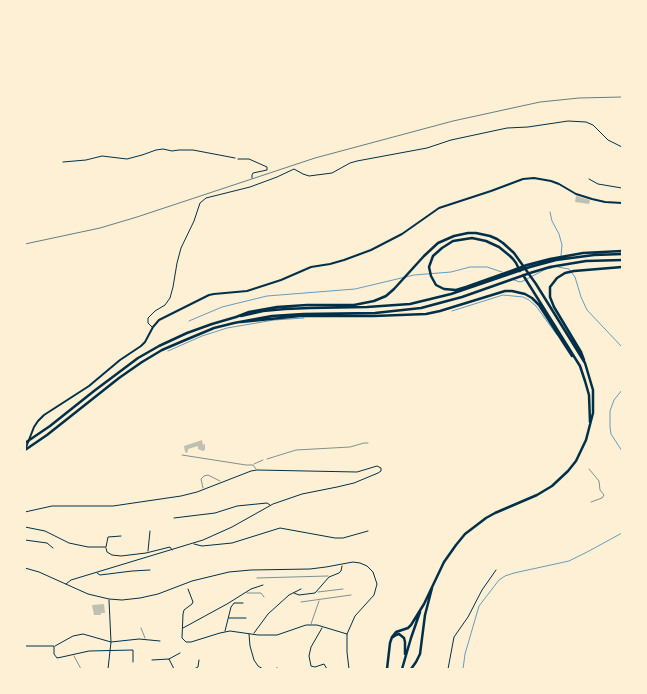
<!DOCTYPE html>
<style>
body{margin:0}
#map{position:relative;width:647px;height:694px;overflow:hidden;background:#fdf0d5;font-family:"Work Sans",sans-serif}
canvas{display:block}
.frame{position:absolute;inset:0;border:26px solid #fdf0d5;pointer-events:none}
</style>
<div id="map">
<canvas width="647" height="694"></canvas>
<div class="frame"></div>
</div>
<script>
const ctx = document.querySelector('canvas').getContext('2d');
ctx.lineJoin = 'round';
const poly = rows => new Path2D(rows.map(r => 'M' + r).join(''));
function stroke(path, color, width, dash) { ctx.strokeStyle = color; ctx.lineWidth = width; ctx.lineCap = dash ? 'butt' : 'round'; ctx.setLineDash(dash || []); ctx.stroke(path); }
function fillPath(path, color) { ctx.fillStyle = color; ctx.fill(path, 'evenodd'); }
const stream = poly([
 [550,212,552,221,559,234,562,245,561,256],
 [558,267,569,269,575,277,581,297,587,310,622,347],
 [514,280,520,282,523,281,546,269,552,268],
 [452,311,503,295,523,297,529,300,536,306,557,335],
 [189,321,222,307,267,296,355,289,414,275,451,272,470,267,487,267,502,272],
 [168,351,202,336,227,328,274,320,304,318],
 [622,390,614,400,610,411,610,427,611,434,622,451],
 [463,669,465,654,479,606,499,580,505,576,514,573,569,561,589,551,622,533]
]);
const building = poly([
 [576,196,590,200,589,204,575,202],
 [202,440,203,445,205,444,205,450,203,451,198,449,198,446,188,449,188,451,187,453,185,452,184,446],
 [104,604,105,613,101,613,101,615,94,615,92,605]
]);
const path = poly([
 [267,459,296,450,350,447,364,443,368,443],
 [589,469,599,481,600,490,604,495,602,498,591,502]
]);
const service = poly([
 [182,455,246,465,253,465,256,469],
 [254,464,263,460],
 [203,488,201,479,204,476,208,475,220,481],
 [257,578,328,576],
 [318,592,343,589],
 [247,593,261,593,264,597],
 [301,602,351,595],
 [311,624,319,601],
 [141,628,145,638],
 [74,656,81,669]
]);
const minor = poly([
 [238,159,249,159,267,167,267,170,253,173,252,175,252,178],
 [63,162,86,160,102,156,127,159,142,155,156,150,163,149,172,151,179,150,193,150,235,158],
 [589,179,598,184,622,188],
 [152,327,148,323,148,318,155,311,165,305,170,298,173,287,177,263,181,248,194,221,200,203,206,198,250,187,277,177,294,169,303,174,309,176,332,173,350,163,357,161,427,148,451,140,507,128,528,127,568,121,586,122,593,125,608,140,622,147],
 [25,512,52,506,113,506,181,496,197,492,251,471,257,470,357,472,377,466,381,468,381,471,378,473,354,483,337,487,302,494,273,504,232,527,203,540,71,580,66,584],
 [174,518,215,513,237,506,267,503,270,505],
 [25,527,45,531,69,543,88,547,106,547,108,537,121,536],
 [25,540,47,543,53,548],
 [194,544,202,546,232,543,280,528,335,538,343,538,368,531],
 [106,548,107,552,112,555,121,556,146,553,170,547,172,550],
 [148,551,150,531],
 [25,568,39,572,88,594,109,599,122,600,140,598,158,594,192,581,229,572,251,570,310,569,326,567,353,562,360,563,367,566,373,572,377,584,374,595,355,616,347,634,347,652,349,669],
 [97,573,100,575,132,571,150,570],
 [188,589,193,602,192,604,184,610,183,614,182,638,186,642,191,642,220,633,230,631,258,635,277,635,306,625,317,625,347,634],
 [294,593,299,595,315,593,329,577,339,573,341,571,342,566],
 [229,618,246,618],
 [183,628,227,604,251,589,263,585],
 [322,628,311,647,309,656,311,666,315,667,324,664,327,669],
 [225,631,231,607,234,603,243,603],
 [254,633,268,614,289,595,301,589],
 [249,634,250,646,254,660,258,666,263,669],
 [25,646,54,646,54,654,57,658,62,657,89,651,133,650,133,662],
 [55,646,73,636,83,634,111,642,139,639,160,641],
 [169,659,180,653],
 [152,660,169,659,174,669],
 [108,669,111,642,109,600],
 [194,669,198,667,199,660],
 [274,669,277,668],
 [448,669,454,637,468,617,482,590,496,570]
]);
const tertiary = poly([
 [25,450,34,427,38,421,44,415,89,386,120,360,141,346,145,342,153,327,159,320,209,295,214,294,247,291,281,280,311,267,330,264,344,260,371,250,402,234,439,208,491,191,523,179,534,178,551,181,559,184,576,194,592,199,605,202,622,203]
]);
const trunk = poly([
 [520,271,516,263,513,259,510,256,499,247,486,241,472,238,453,241,442,248,433,256,429,267,431,276,436,285,444,289,456,290,466,287,511,271,527,265,550,259,583,253,622,251],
 [523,275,580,366,585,381,589,395,590,422],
 [241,316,263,311,285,309,310,308,367,307,410,304,451,294,530,267,556,260,594,255,622,254],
 [236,317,249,312,277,307,307,305,354,305,374,301,386,296,394,289,424,256,438,243,454,236,468,233,476,233,490,236,497,239,503,243,514,253,536,284,585,363,593,390,593,413,586,440,576,461,568,471,552,486,537,495,495,513,486,518,465,534,456,545,444,562,424,604,411,625,408,628,396,632,392,637,390,643,387,669],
 [241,322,300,316,374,316,426,314,440,311,505,291,512,291,525,294,532,298,539,305,572,356],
 [584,360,581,352,554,307,550,297,550,287,557,278,565,273,574,271,622,267],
 [25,443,50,426,94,391,138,358,159,346,187,333,212,324,236,317],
 [25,450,47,435,119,378,142,362,162,350,183,341,214,328,234,323,272,316,303,314,375,313,421,308,462,297,530,273,550,267,586,261,622,260],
 [393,637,396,635,399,634,404,638,405,642,405,654],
 [402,669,411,638,420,612],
 [411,669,416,662,420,654,425,615,432,588]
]);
const rail = poly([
 [25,244,100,228,137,217,315,158,453,121,540,102,579,98,622,97]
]);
stroke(stream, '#669bbc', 1);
fillPath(building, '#bec0b2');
stroke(path, '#003049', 0.5);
stroke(service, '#003049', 0.5);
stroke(minor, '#003049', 1);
stroke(tertiary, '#003049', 2);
stroke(trunk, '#003049', 2.5);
stroke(rail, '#657d81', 1);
</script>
